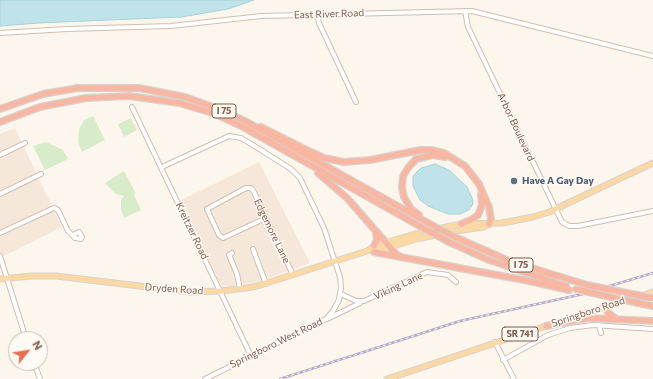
<!DOCTYPE html>
<style>
body{margin:0}
#map{position:relative;width:653px;height:379px;overflow:hidden;background:#fdf6ec;font-family:Commissioner,sans-serif}
canvas{display:block}
.north{position:absolute;left:8px;top:331px;width:40px;height:40px;box-sizing:border-box;background:#fffaf3;border:1px solid #cabbb1;border-radius:50%;rotate:60deg;font-size:11px;font-weight:700;line-height:16px;text-align:center;color:#7a5c4d}
.north::after{content:'';display:block;margin:auto;width:14px;height:18px;background:#e76f51;clip-path:polygon(50% 0,100% 100%,50% 72%,0 100%)}
</style>
<div id="map">
<canvas width="653" height="379"></canvas>
<div class="north">N</div>
</div>
<script>
const ctx = document.querySelector('canvas').getContext('2d');
ctx.lineJoin = 'round';
function fillPath(path, color) { ctx.fillStyle = color; ctx.fill(path, 'evenodd'); }
const poly = rows => new Path2D(rows.map(r => 'M' + r).join(''));
function stroke(path, color, width, dash) { ctx.strokeStyle = color; ctx.lineWidth = width; ctx.lineCap = dash ? 'butt' : 'round'; ctx.setLineDash(dash || []); ctx.stroke(path); }
function label(font, color, halo, rows, align = 'center') {
  ctx.font = font + ' Commissioner,sans-serif'; ctx.lineWidth = 3; ctx.setLineDash([]); ctx.textBaseline = 'middle'; ctx.strokeStyle = halo; ctx.fillStyle = color; for (const [text, x, y, turn = 0] of rows) {
    ctx.save(); ctx.translate(x, y); ctx.rotate((+turn || 0) * Math.PI / 180); ctx.textAlign = isNaN(turn) ? turn : align; if (halo) ctx.strokeText(text, 0, 0); ctx.fillText(text, 0, 0); ctx.restore();
  }
}
const residential = poly([
 [15,128,62,227,0,258,0,134],
 [259,162,310,263,254,283,223,287,221,286,181,200]
]);
const green = poly([
 [93,116,105,140,82,152,78,142,79,129,84,120],
 [131,118,137,130,124,137,118,124],
 [46,142,63,150,68,159,45,170,33,146],
 [124,171,136,194,134,195,141,210,124,218,121,210,121,200,124,196,116,194,105,183]
]);
const water = poly([
 [0,0,254,0,228,9,181,17,39,23,0,26,0,0],
 [435,164,449,170,467,187,473,200,473,204,469,210,460,214,448,214,428,206,420,200,413,186,413,176,421,168,435,164]
]);
const minor = poly([
 [465,11,468,27,562,222,569,226,578,226,653,211],
 [317,14,319,23,356,102],
 [0,33,67,29,171,26,261,16,472,11,653,56],
 [132,107,251,356],
 [0,155,25,143],
 [162,167,229,136,241,138,261,150,291,169,300,178,324,228,340,277,341,288,339,300,333,311,326,319,205,379],
 [0,194,41,174],
 [266,218,223,238,219,235,207,209,246,188,251,188,254,192,293,275],
 [0,233,54,208,58,210,68,231,75,238,81,239,82,237,79,232,73,235],
 [253,249,266,284],
 [232,253,229,255,237,274,240,289],
 [0,256,26,339],
 [341,294,356,301,364,301,427,272,448,275,456,282],
 [327,319,360,303],
 [599,325,601,333],
 [495,342,514,379],
 [503,360,548,335,570,328,593,325,653,329],
 [34,363,40,379]
]);
const major = poly([
 [374,252,416,239,455,231,484,227,489,224],
 [0,279,32,276,56,276,190,292,221,291,254,287,367,251,374,246,422,232,461,224,502,223,533,217,549,212,653,163],
 [562,321,653,292],
 [387,379,549,325]
]);
const highway = poly([
 [0,109,43,94,78,88,139,88,185,97,224,111,245,121,437,228],
 [0,122,40,107,86,98,129,96,179,103,213,113,243,127,416,224],
 [261,127,311,152,324,158,344,162,370,160,421,150,431,150,444,153,465,166,479,184,489,207,491,219,489,224],
 [318,173,347,198,396,254,401,257],
 [419,215,411,209,404,197,402,188,403,176,408,168,416,159,433,155,445,157],
 [461,224,471,220,478,215,482,205,481,195],
 [457,238,509,261,587,285],
 [447,241,489,260,566,286],
 [374,246,377,240,376,233],
 [374,252,529,281,569,290],
 [638,303,653,306],
 [607,306,608,313,615,318],
 [546,326,588,318,653,321]
]);
const rail = poly([
 [280,379,460,321,583,294,653,273]
]);
const highwayBridge = poly([
 [416,224,447,241],
 [437,228,457,238],
 [587,285,652,298],
 [575,289,638,303]
]);
const markers = [
 [514,181,4,"#5c6f8a"]
];
const shields = [
 [224,111,24],
 [521,265,24],
 [520,334,36]
];
const shieldNames = [
 ["I 75",224,111],
 ["I 75",521,265],
 ["SR 741",520,334]
];
const streetNames = [
 ["East River Road",329,14,-2],
 ["Arbor Boulevard",516,127,65],
 ["Kreitzer Road",192,231,64],
 ["Edgemore Lane",272,231,64],
 ["Viking Lane",398,286,-25],
 ["Dryden Road",174,289,4],
 ["Springboro Road",588,312,-18],
 ["Springboro West Road",276,343,-26]
];
const serviceNames = [
 ["Have A Gay Day",522,181]
];
fillPath(residential, '#f5e8da');
fillPath(green, '#d8ecc9');
fillPath(water, '#bfe3e8');
stroke(water, '#a5d3da', 1);
stroke(minor, '#d1beb0', 6);
stroke(major, '#dad1cd', 7);
stroke(highway, '#dad1cd', 8);
stroke(minor, '#fff', 4);
stroke(major, '#fbd9a5', 5);
stroke(highway, '#f7b7a3', 5.5);
stroke(rail, '#b9a8c9', 2.5);
stroke(rail, '#fffaf3', 1, [3]);
stroke(highwayBridge, '#dad1cd', 8, []);
stroke(highwayBridge, '#f7b7a3', 5.5);
for (const [x, y, r, color] of markers) { const dot = new Path2D(); dot.arc(x, y, r, 0, 2 * Math.PI); ctx.fillStyle = color; ctx.fill(dot); stroke(dot, '#fffaf3', 1.5); }
for (const [x, y, w] of shields) { const box = new Path2D(); box.roundRect(x - w / 2, y - 7, w, 14, 3); ctx.fillStyle = '#fffaf3'; ctx.fill(box); stroke(box, '#7a5c4d', 1); }
label('bold 9px', '#7a5c4d', null, shieldNames);
label('10px', '#7a5c4d', '#fffaf3', streetNames);
label('bold 10px', '#4e5e75', '#fffaf3', serviceNames, 'left');
</script>
